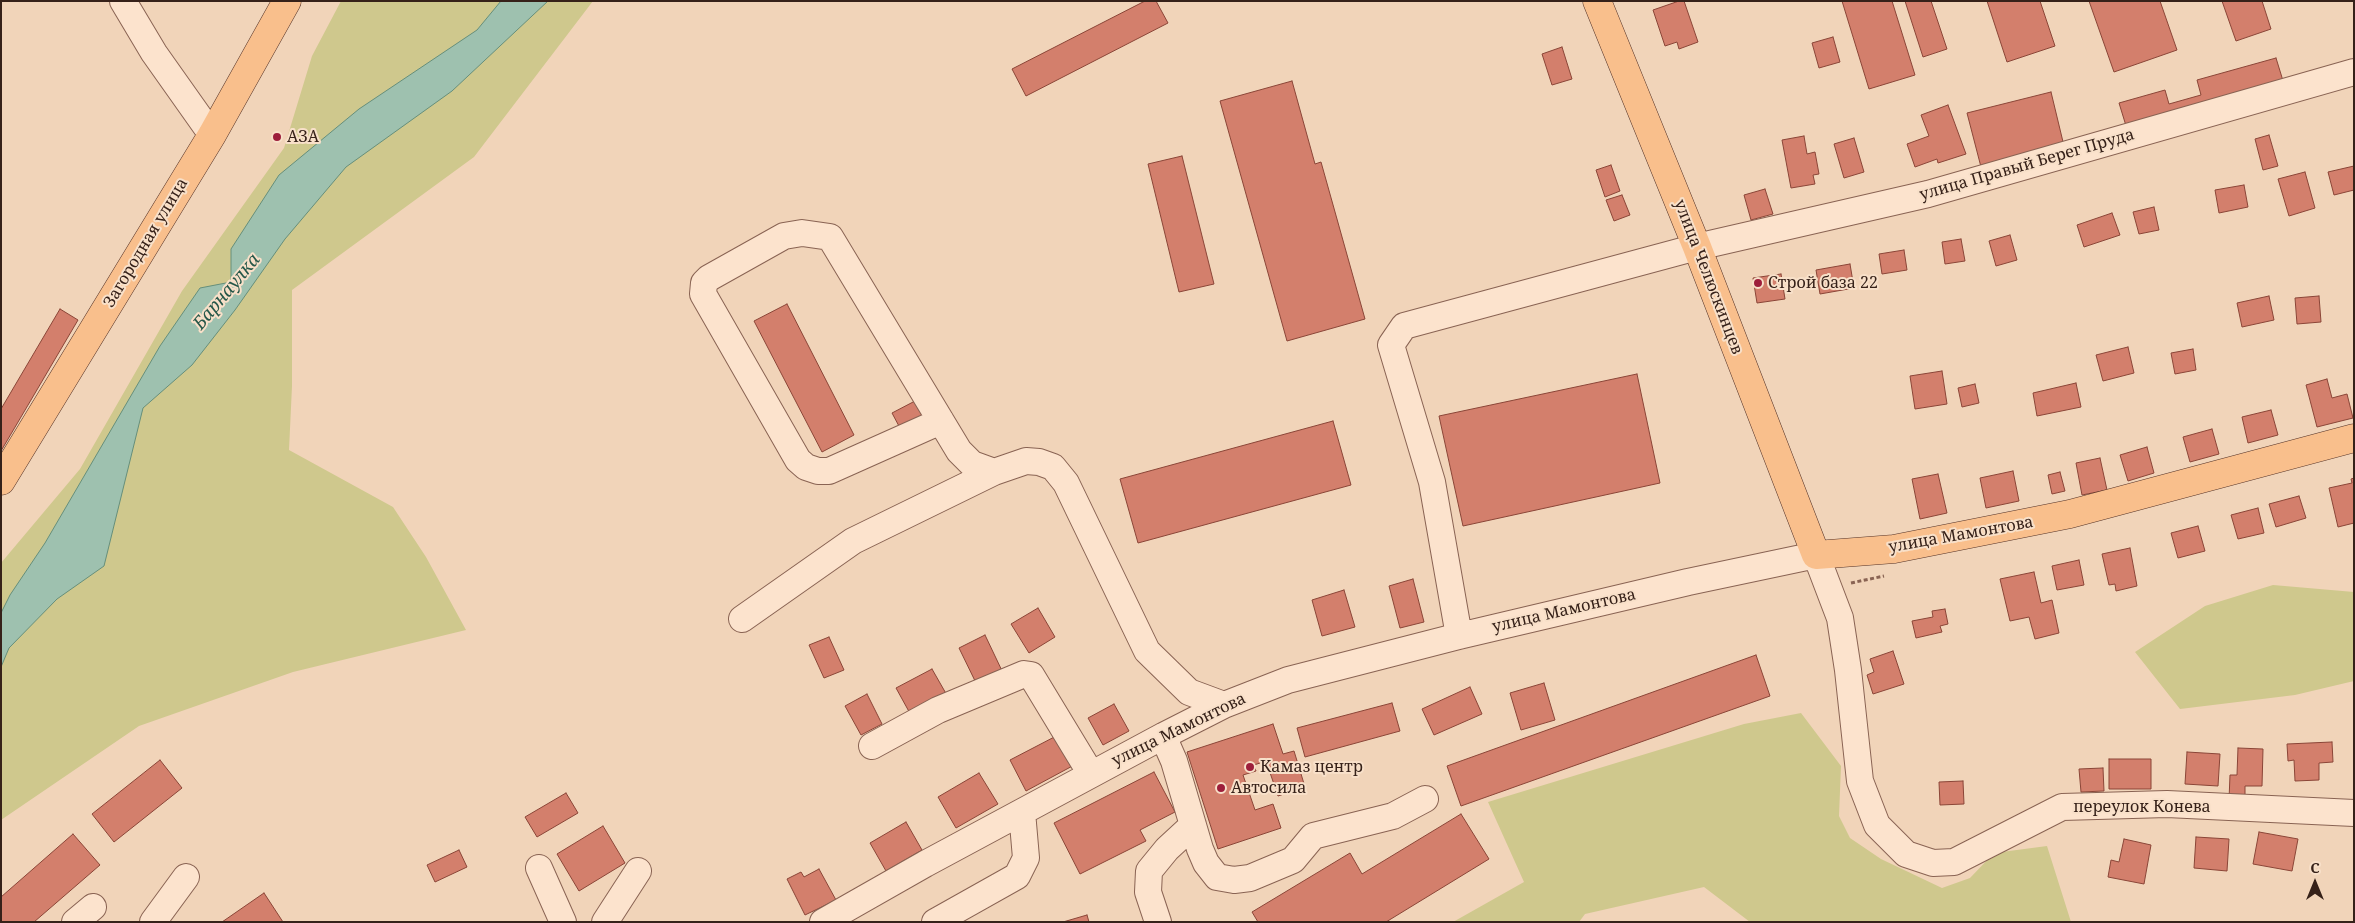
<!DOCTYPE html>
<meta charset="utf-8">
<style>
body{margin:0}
#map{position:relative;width:2355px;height:923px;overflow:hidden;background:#f1d4b9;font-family:"Noto Serif",serif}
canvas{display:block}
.frame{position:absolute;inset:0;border:2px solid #362119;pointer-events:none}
.north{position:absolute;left:2290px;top:858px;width:50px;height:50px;-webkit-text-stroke:4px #f8e0c9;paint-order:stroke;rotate:0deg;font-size:14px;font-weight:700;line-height:20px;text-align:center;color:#362119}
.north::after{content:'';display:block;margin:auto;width:18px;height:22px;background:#362119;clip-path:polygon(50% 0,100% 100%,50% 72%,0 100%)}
</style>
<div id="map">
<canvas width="2355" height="923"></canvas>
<div class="frame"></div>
<div class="north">С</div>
</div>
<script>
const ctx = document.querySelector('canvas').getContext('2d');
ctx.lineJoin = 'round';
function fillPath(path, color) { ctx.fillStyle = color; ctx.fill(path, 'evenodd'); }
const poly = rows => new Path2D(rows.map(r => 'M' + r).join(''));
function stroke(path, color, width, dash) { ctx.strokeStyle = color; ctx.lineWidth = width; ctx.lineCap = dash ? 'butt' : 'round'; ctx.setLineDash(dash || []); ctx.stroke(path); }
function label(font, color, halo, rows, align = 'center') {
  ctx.font = font + ' "Noto Serif",serif'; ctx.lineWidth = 4; ctx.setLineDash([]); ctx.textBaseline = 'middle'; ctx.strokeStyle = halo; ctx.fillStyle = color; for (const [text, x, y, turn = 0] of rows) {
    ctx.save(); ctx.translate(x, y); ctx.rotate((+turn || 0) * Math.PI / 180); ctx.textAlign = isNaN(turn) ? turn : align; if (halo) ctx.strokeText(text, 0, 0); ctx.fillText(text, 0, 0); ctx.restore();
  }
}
const green = poly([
 [341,1,593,1,474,157,292,290,292,386,289,450,393,507,426,557,466,630,293,672,139,726,1,820,1,563,80,469,182,291,284,148,312,56],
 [2273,585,2354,592,2354,681,2295,695,2180,709,2135,652,2205,606],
 [1801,713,1841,766,1839,816,1850,838,1881,859,1942,888,1970,878,1994,853,2047,846,2071,922,1750,922,1704,887,1585,914,1579,922,1453,922,1524,882,1488,802,1744,724]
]);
const water = poly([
 [501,1,548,1,452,91,346,167,285,239,235,310,192,365,143,408,104,566,57,599,9,648,1,667,1,613,10,595,45,543,160,346,200,288,231,282,231,249,279,175,359,109,477,30,501,1]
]);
const building = poly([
 [1145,1,1156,1,1168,23,1026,96,1012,69,1145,1],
 [1679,1,1684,1,1698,42,1679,49,1677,42,1665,46,1653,10,1679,1],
 [1842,1,1892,1,1915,75,1869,89,1842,1],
 [1905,1,1931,1,1947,49,1923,57,1905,1],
 [1987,1,2040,1,2055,46,2007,62,1987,1],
 [2089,1,2160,1,2177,50,2114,72,2089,1],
 [2222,1,2262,1,2271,29,2236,41,2222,1],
 [1833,37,1840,62,1819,68,1812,43,1833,37],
 [1562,47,1572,79,1552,85,1542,54,1562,47],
 [2276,58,2284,84,2127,129,2119,103,2165,90,2169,104,2201,95,2197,80,2276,58],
 [1292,81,1315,164,1321,162,1365,319,1287,341,1220,101,1292,81],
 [2051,92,2064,146,1981,167,1967,113,2051,92],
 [1948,105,1966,154,1938,163,1937,159,1915,167,1907,144,1929,136,1921,115,1948,105],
 [2269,135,2278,166,2263,170,2255,139,2269,135],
 [1804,136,1807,154,1815,152,1819,174,1813,175,1815,184,1791,188,1782,140,1804,136],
 [1854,138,1864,172,1844,178,1834,144,1854,138],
 [1182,156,1214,284,1179,292,1148,164,1182,156],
 [1611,165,1620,191,1605,197,1596,170,1611,165],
 [2354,166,2354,190,2334,195,2328,172,2354,166],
 [2305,172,2315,208,2289,216,2278,179,2305,172],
 [2244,185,2248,207,2219,213,2215,190,2244,185],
 [1765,189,1773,214,1751,220,1744,195,1765,189],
 [1622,195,1630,215,1614,221,1606,200,1622,195],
 [2154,207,2159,230,2139,234,2133,212,2154,207],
 [2112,213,2120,235,2084,247,2077,225,2112,213],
 [2010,235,2017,260,1996,266,1989,241,2010,235],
 [1961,239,1965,261,1945,264,1942,242,1961,239],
 [1904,250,1907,270,1882,274,1879,254,1904,250],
 [1850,264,1854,288,1820,294,1816,270,1850,264],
 [1781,274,1785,299,1757,303,1753,278,1781,274],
 [2269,296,2274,320,2242,327,2237,303,2269,296],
 [2319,296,2321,322,2297,324,2295,298,2319,296],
 [787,304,854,435,822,452,754,321,787,304],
 [60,309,78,320,1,451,1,409,60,309],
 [2128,347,2134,373,2103,381,2096,355,2128,347],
 [2193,349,2196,370,2175,374,2171,353,2193,349],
 [1942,371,1947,404,1915,409,1910,376,1942,371],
 [1637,374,1660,483,1463,526,1439,416,1637,374],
 [2327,379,2332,398,2347,394,2353,418,2317,427,2306,385,2327,379],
 [2076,383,2081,407,2037,416,2033,393,2076,383],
 [1975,384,1979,403,1962,407,1958,388,1975,384],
 [915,401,923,416,900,428,892,413,915,401],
 [2271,410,2278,435,2248,443,2242,417,2271,410],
 [1333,421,1351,485,1138,543,1120,479,1333,421],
 [2212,429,2219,454,2190,462,2183,437,2212,429],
 [2147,447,2154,473,2128,481,2120,455,2147,447],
 [2100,458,2107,490,2082,495,2076,463,2100,458],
 [2013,471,2019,501,1986,508,1980,478,2013,471],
 [2060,472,2065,491,2052,494,2048,475,2060,472],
 [1938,474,1947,513,1920,519,1912,479,1938,474],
 [2354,478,2354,523,2338,527,2329,488,2352,483,2351,479,2354,478],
 [2299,496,2306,518,2276,527,2269,504,2299,496],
 [2258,508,2264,533,2238,539,2231,515,2258,508],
 [2198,526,2205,551,2178,558,2171,533,2198,526],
 [2130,548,2137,586,2116,591,2115,584,2109,585,2102,554,2130,548],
 [2079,560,2084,585,2057,590,2052,566,2079,560],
 [2034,572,2041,603,2052,600,2059,633,2035,639,2029,617,2010,621,2000,579,2034,572],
 [1413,579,1424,622,1400,628,1389,586,1413,579],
 [1344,590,1355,627,1322,636,1312,600,1344,590],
 [1038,608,1055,637,1029,653,1011,624,1038,608],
 [1945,609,1948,624,1940,626,1942,632,1916,638,1912,621,1933,617,1932,611,1945,609],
 [985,635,1004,675,978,687,959,648,985,635],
 [829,637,844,670,824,678,809,645,829,637],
 [1893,651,1904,684,1873,694,1867,675,1874,672,1870,659,1893,651],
 [1756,655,1770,696,1461,806,1447,766,1756,655],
 [932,669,948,697,912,717,896,688,932,669],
 [1544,683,1555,720,1521,730,1510,693,1544,683],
 [1470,687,1482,714,1434,735,1422,709,1470,687],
 [867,694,882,724,861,735,845,706,867,694],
 [1392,703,1400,731,1305,757,1297,728,1392,703],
 [1114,704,1129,731,1103,745,1088,718,1114,704],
 [1273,724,1283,754,1294,751,1305,787,1278,796,1266,761,1254,765,1256,771,1243,775,1255,810,1273,804,1281,828,1218,849,1187,752,1273,724],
 [1062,733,1078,763,1026,791,1010,760,1062,733],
 [2332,742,2333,762,2319,763,2319,780,2295,781,2294,760,2288,761,2287,744,2332,742],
 [2238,748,2263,749,2262,786,2245,786,2245,800,2229,800,2230,775,2237,775,2238,748],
 [2187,752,2220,754,2218,786,2185,784,2187,752],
 [2109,759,2151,759,2151,789,2109,789,2109,759],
 [160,760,182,788,114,842,92,814,160,760],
 [2103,768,2104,791,2081,792,2079,769,2103,768],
 [1154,772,1175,812,1140,830,1146,841,1080,874,1054,823,1154,772],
 [979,773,998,804,956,828,938,797,979,773],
 [1963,781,1964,804,1940,805,1939,782,1963,781],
 [566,793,578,813,537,837,525,817,566,793],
 [1461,814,1489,859,1386,922,1258,922,1252,912,1350,853,1362,874,1461,814],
 [906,822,922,850,886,871,870,843,906,822],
 [603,826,625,863,579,891,557,854,603,826],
 [2259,832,2298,839,2292,871,2253,864,2259,832],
 [73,834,100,865,34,922,1,922,1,897,73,834],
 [2196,837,2229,839,2227,871,2194,868,2196,837],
 [2124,839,2151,845,2144,884,2108,877,2111,860,2119,862,2124,839],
 [459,850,467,867,435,882,427,865,459,850],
 [819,869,836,900,805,915,787,879,801,872,804,877,819,869],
 [264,893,283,922,222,922,264,893],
 [1087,915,1089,922,1063,922,1087,915]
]);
const path = poly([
 [1851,583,1884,576]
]);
const minor = poly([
 [123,1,154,53,212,135],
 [941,421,829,471,818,471,806,467,798,460,703,294,704,283,709,278,784,236,802,233,830,237,959,451,972,464,994,472,1026,461,1039,462,1053,467,1066,483,1147,651,1189,692,1224,705],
 [742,619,853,541,994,472],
 [1459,636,1432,482,1391,345,1404,326,1697,247,1928,194,2354,72],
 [1163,736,1174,761,1200,849,1206,863,1217,877,1234,880,1250,878,1293,860,1313,836,1393,816,1425,799],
 [872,746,938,710,1024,674,1031,675,1091,774],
 [539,868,563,922],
 [75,922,93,907],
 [153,922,186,877],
 [605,922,638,871],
 [823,922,925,864,1163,736,1224,705,1288,680,1459,636,1688,582,1816,555,1840,618,1848,670,1860,781,1877,825,1906,854,1933,863,1954,862,2062,807,2167,804,2354,813],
 [935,922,1017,876,1026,858,1022,812],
 [1158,922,1148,892,1149,871,1167,849,1193,825]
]);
const major = poly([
 [1597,1,1697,247,1816,555,1894,549,2070,514,2354,438],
 [1,481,212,135,287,1]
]);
const markers = [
 [277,137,5,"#9d1e3b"],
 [1758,283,5,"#9d1e3b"],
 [1250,767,5,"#9d1e3b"],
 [1221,788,5,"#9d1e3b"]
];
const poiNames = [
 ["АЗА",287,137],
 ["Строй база 22",1768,283],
 ["Камаз центр",1260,767],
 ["Автосила",1231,788]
];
const streetNames = [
 ["улица Правый Берег Пруда",2027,165,-16],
 ["Загородная улица",146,243,-59],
 ["улица Челюскинцев",1708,277,69],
 ["улица Мамонтова",1961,535,-10],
 ["улица Мамонтова",1564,611,-13],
 ["улица Мамонтова",1179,730,-26],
 ["переулок Конева",2142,807]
];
const waterNames = [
 ["Барнаулка",227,292,-50]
];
fillPath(green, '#cfc88d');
fillPath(water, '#9ec1af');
stroke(water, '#668f7b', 1);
fillPath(building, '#d37f6c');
stroke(building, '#8a4537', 1);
stroke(minor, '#896353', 28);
stroke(major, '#553328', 29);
stroke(path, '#896353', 3, [4, 2.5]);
stroke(minor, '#fce3cd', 26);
stroke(major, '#f9bf8c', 28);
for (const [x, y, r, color] of markers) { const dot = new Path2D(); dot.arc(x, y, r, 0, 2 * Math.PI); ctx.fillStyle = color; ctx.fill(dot); stroke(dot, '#f8e0c9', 2); }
label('16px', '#362119', '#f8e0c9', poiNames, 'left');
label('16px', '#362119', '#f8e0c9', streetNames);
label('italic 18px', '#27584a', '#f8e0c9', waterNames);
</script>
